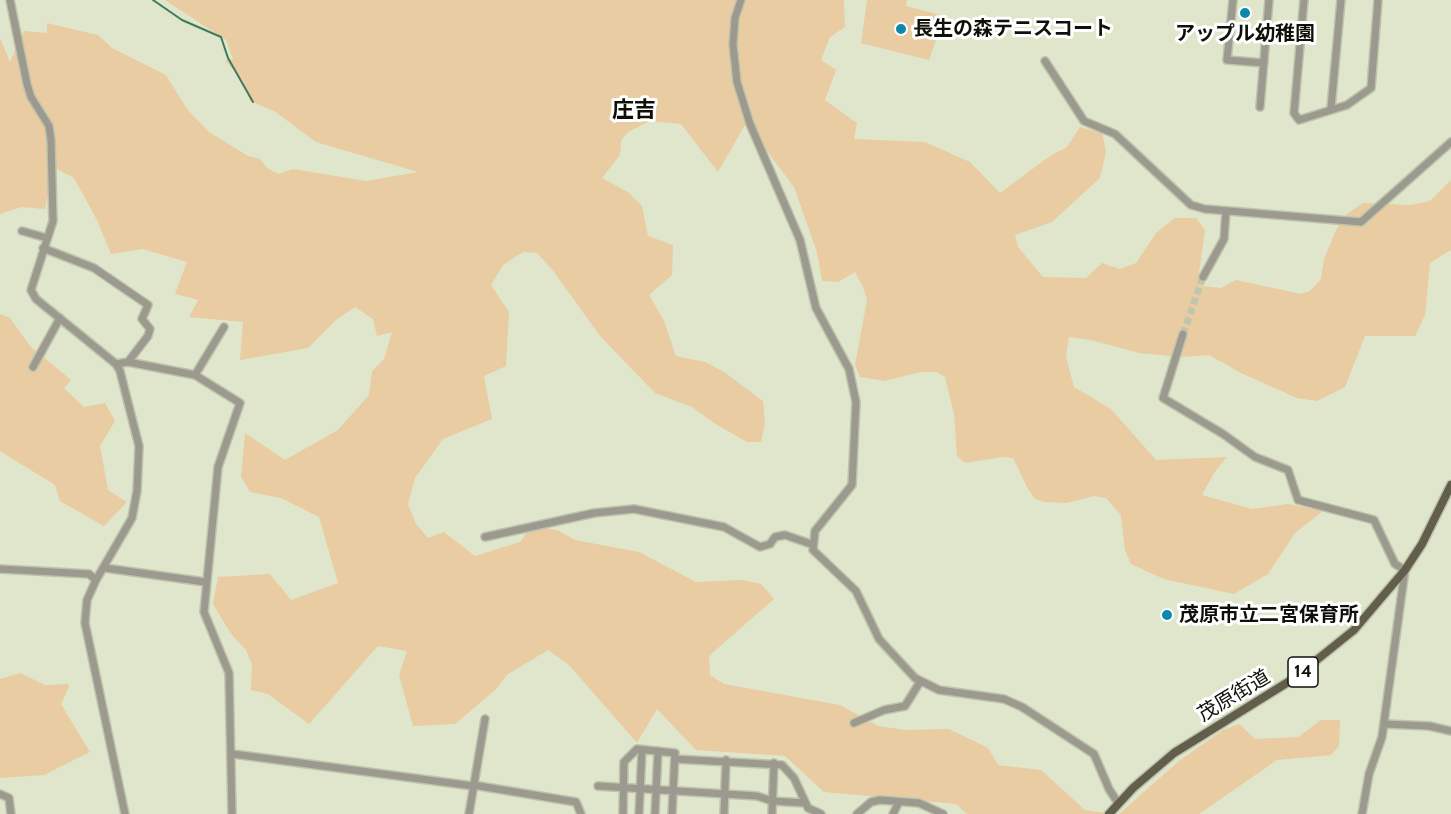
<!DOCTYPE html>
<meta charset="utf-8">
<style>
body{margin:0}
canvas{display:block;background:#dfe6cb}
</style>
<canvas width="1451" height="814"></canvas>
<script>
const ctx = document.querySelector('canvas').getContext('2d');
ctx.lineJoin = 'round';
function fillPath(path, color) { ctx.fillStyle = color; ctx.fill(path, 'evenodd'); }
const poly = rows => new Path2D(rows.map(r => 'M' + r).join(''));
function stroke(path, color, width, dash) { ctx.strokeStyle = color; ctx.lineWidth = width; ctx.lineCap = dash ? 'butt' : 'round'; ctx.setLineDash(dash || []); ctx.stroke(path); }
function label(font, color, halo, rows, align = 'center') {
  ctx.font = font + ' Cabin,"Noto Sans JP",sans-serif'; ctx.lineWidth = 6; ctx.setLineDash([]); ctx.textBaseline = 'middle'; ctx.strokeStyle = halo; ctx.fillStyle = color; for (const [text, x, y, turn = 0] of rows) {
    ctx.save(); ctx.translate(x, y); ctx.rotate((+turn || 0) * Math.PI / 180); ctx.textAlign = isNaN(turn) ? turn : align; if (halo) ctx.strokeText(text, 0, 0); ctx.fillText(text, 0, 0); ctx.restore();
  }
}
const green = poly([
 [165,0,844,0,845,27,830,37,821,60,836,70,825,100,857,123,854,139,925,142,970,162,1000,193,1050,156,1067,147,1080,127,1102,133,1106,151,1100,178,1052,222,1015,235,1018,247,1043,277,1086,278,1102,263,1120,269,1136,263,1156,233,1175,218,1196,218,1205,230,1198,280,1202,286,1221,288,1236,280,1301,294,1310,291,1321,279,1324,259,1337,228,1347,214,1363,203,1410,205,1430,201,1451,180,1451,250,1430,263,1425,315,1415,336,1365,336,1345,387,1317,401,1297,398,1241,373,1209,355,1181,357,1139,353,1091,340,1069,337,1066,357,1074,387,1111,409,1156,460,1227,457,1214,473,1202,495,1252,509,1288,504,1323,511,1295,533,1268,574,1234,594,1164,579,1131,564,1125,550,1121,515,1106,498,1094,496,1066,503,1045,502,1035,499,1027,487,1013,458,1003,457,965,463,957,456,954,414,945,377,936,372,920,372,885,381,860,377,855,365,867,300,863,287,855,272,838,282,822,281,817,252,794,187,746,123,718,172,681,124,650,121,628,132,621,141,620,155,602,178,628,192,642,206,648,236,673,245,672,275,649,295,664,321,676,356,705,362,724,372,763,401,765,423,761,442,747,442,714,423,692,407,655,393,600,336,554,272,537,253,523,252,503,265,491,285,509,312,506,366,484,376,492,419,443,439,415,478,408,504,416,524,428,538,444,532,475,556,520,542,533,524,559,531,575,540,639,552,696,582,741,580,761,584,774,599,709,656,710,675,724,684,840,705,878,726,906,730,949,729,988,748,998,765,1041,770,1085,810,1113,814,967,814,956,804,824,792,785,756,696,750,657,709,637,743,569,665,548,650,508,674,496,689,455,724,413,726,399,675,407,651,378,646,309,724,268,694,251,690,252,664,246,650,231,634,213,604,218,577,270,574,291,600,338,583,319,517,281,498,250,492,241,477,245,433,285,460,338,430,369,395,372,371,384,359,392,332,377,336,373,319,355,307,337,319,308,348,240,360,243,322,189,317,198,300,175,294,187,262,143,249,111,254,97,220,74,178,53,167,45,209,21,207,0,214,0,38,10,62,24,31,47,33,47,23,98,35,112,48,166,75,187,109,209,132,248,156,260,159,267,168,279,174,293,169,366,181,418,172,316,142,274,111,250,101,242,80,225,60,233,59,226,40],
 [867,0,907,0,906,6,944,16,929,60,861,43],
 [0,314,10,318,31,347,71,380,64,388,84,407,105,403,115,421,100,446,108,490,127,502,104,526,60,501,55,485,0,451],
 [20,673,45,685,68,684,69,687,61,704,90,752,44,775,0,778,0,679],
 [1321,720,1340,720,1339,746,1331,755,1277,760,1199,814,1119,814,1179,761,1223,730,1239,724,1255,739,1298,737]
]);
const stream = poly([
 [153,0,182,20,221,37,228,58,253,102]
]);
const minorTunnel = poly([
 [1183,334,1203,277]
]);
const minor = poly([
 [10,0,27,84,31,97,49,126,51,140,53,221,31,290,36,299,116,364,120,371,139,446,137,491,132,518,96,580,87,600,85,623,125,814],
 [741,0,735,18,733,45,737,82,750,124,800,240,816,308,849,369,856,402,852,485,815,531,813,550,856,591,879,639,915,678,939,690,1004,699,1022,707,1094,754,1109,789,1118,803],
 [1233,0,1227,60,1264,63],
 [1304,0,1294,113,1299,120,1347,105,1371,88,1378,0],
 [1045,61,1084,121,1115,134,1191,205,1205,209,1361,222,1451,142],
 [1260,107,1269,0],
 [1331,108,1341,0],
 [22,231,47,238],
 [43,248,94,268,148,305,142,319,150,329,148,336,128,362],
 [1203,277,1224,239,1226,211],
 [1183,334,1163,398,1223,434,1255,457,1288,470,1298,500,1374,520,1395,564,1405,570,1382,737,1369,774,1362,814],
 [116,364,128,362,195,375,240,403,218,467,204,612,229,673,232,814],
 [33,367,60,318],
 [195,375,224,327],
 [485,537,594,513,634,509,724,527,760,547,770,544,775,537,785,535,811,544],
 [105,568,205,582],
 [0,569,89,574,96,580],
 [854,723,884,710,905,706,920,682],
 [1385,724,1429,726,1451,731],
 [233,754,473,786],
 [675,759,782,765,794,778,808,808,821,814],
 [473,785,576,802,581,814],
 [598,786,757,796,772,801,805,803],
 [0,794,9,798,11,814],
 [469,814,485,719],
 [623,814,624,762,637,749,675,753,672,814],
 [639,814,642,750],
 [655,814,658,751],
 [724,814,726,760],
 [772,814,774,763],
 [857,814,871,802,880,800,919,803,943,814],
 [893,814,899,802]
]);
const major = poly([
 [1109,814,1133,788,1174,753,1293,679,1354,630,1405,570,1422,544,1451,485]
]);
const markers = [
 [1245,13,6,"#0c88ab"],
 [901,29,6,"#0c88ab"],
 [1167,615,6,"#0c88ab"]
];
const shields = [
 [1303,672,30]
];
const shieldNames = [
 ["14",1303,672]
];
const poiNames = [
 ["長生の森テニスコート",913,29],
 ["アップル幼稚園",1245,34,"center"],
 ["茂原市立二宮保育所",1179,615]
];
const streetNames = [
 ["茂原街道",1234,696,-31]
];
const quarterNames = [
 ["庄吉",634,111]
];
fillPath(green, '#e9cca1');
stroke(stream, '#3e7b5b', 2);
stroke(minorTunnel, '#c0c6ae', 7, [7, 3.5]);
stroke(minor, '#bec4ac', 10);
stroke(major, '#bec4ac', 11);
stroke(minor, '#9c998e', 7);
stroke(major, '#625e4b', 8);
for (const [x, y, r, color] of markers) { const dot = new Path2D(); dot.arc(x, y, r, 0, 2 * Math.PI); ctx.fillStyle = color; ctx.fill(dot); stroke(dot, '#fff', 2); }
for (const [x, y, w] of shields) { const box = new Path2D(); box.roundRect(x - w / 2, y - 15, w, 30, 4.5); ctx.fillStyle = '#fff'; ctx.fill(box); stroke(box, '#0f1108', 1.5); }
label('bold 18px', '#0f1108', null, shieldNames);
label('bold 20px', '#0f1108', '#fff', poiNames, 'left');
label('20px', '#0f1108', '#fff', streetNames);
label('bold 22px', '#0f1108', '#fff', quarterNames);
</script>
